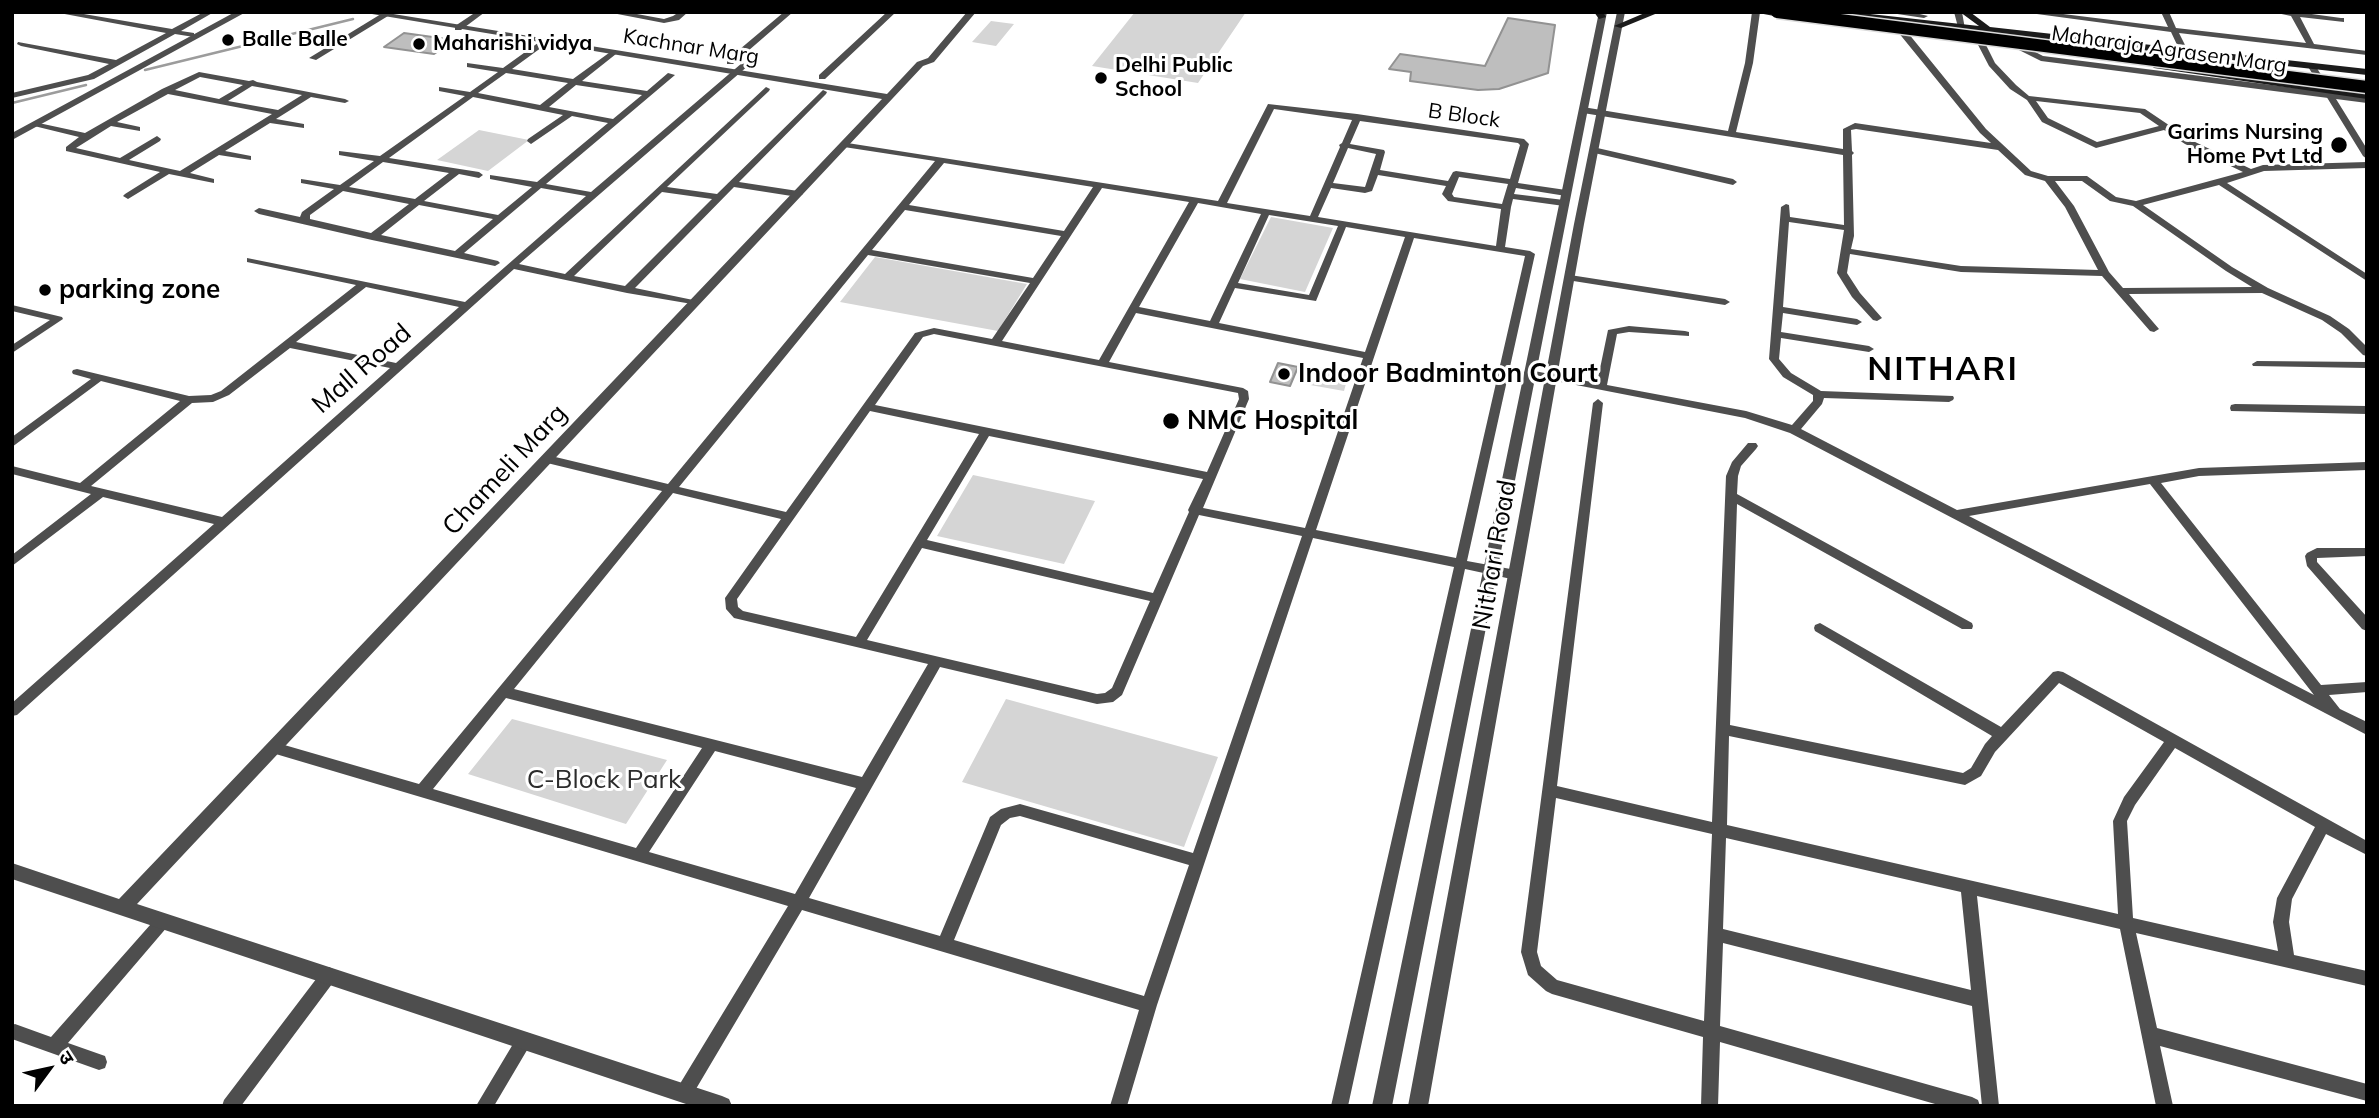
<!DOCTYPE html>
<meta charset="utf-8">
<style>
body{margin:0}
#map{position:relative;width:2379px;height:1118px;overflow:hidden;background:#fff;font-family:Mulish,"Noto Sans Devanagari",sans-serif}
canvas{display:block}
.frame{position:absolute;inset:0;border:14px solid #000;pointer-events:none}
.north{position:absolute;left:14px;top:1034px;width:70px;height:70px;-webkit-text-stroke:5px #fff;paint-order:stroke;rotate:57deg;font-size:19px;font-weight:700;line-height:28px;text-align:center;color:#000}
.north::after{content:'';display:block;margin:auto;width:24px;height:32px;background:#000;clip-path:polygon(50% 0,100% 100%,50% 72%,0 100%)}
</style>
<div id="map">
<canvas width="2379" height="1118"></canvas>
<div class="frame"></div>
<div class="north">उ</div>
</div>
<script>
const ctx = document.querySelector('canvas').getContext('2d');
ctx.lineJoin = 'round';
function fillPath(path, color) { ctx.fillStyle = color; ctx.fill(path, 'evenodd'); }
const poly = rows => new Path2D(rows.map(r => 'M' + r).join(''));
function stroke(path, color, width, dash) { ctx.strokeStyle = color; ctx.lineWidth = width; ctx.lineCap = dash ? 'butt' : 'round'; ctx.setLineDash(dash || []); ctx.stroke(path); }
function label(font, color, halo, rows, align = 'center') {
  ctx.font = font + ' Mulish,sans-serif'; ctx.lineWidth = 6; ctx.setLineDash([]); ctx.textBaseline = 'middle'; ctx.strokeStyle = halo; ctx.fillStyle = color; for (const [text, x, y, turn = 0] of rows) {
    ctx.save(); ctx.translate(x, y); ctx.rotate((+turn || 0) * Math.PI / 180); ctx.textAlign = isNaN(turn) ? turn : align; if (halo) ctx.strokeText(text, 0, 0); ctx.fillText(text, 0, 0); ctx.restore();
  }
}
const green = poly([
 [1135,12,1246,12,1198,83,1092,66],
 [991,21,1014,24,996,46,972,42],
 [479,130,529,140,488,171,437,160],
 [1271,217,1333,228,1305,292,1240,279],
 [875,257,1027,284,998,331,840,302],
 [1305,365,1349,373,1344,391,1299,383],
 [973,475,1095,501,1064,564,937,536],
 [1006,699,1218,757,1184,847,962,782],
 [512,719,667,760,626,824,468,774]
]);
const stream = poly([
 [145,70,353,19],
 [12,103,86,85]
]);
const building = poly([
 [1508,18,1555,25,1548,73,1499,89,1478,90,1410,81,1411,72,1389,69,1400,54,1485,66,1508,18],
 [404,33,454,40,434,54,384,47,404,33],
 [1278,363,1298,367,1290,386,1270,382,1278,363]
]);
const minor = poly([
 [54,12,72,12,172,29,204,12,214,12,181,31,194,33,194,37,175,34,94,79,12,98,12,93,88,75,109,64,21,46,17,44,18,42,116,60,166,33,54,12],
 [476,12,485,12,461,30,455,30,455,26,476,12],
 [607,12,626,12,664,19,673,16,679,12,688,12,679,20,664,23,607,12],
 [784,12,793,12,733,64,727,64,727,60,784,12],
 [887,12,896,12,825,79,819,79,819,75,887,12],
 [1752,12,1760,12,1753,63,1736,132,1843,149,1843,129,1855,123,1991,143,1980,133,1898,32,1898,28,1904,28,1986,129,2031,171,2048,176,2087,176,2116,197,2136,201,2243,172,2185,144,2164,130,2096,148,2042,122,2027,100,2010,89,1989,66,1976,41,1977,39,1983,39,1995,63,2016,85,2029,96,2145,109,2191,140,2251,169,2263,165,2367,162,2367,168,2264,171,2227,183,2367,274,2367,281,2219,185,2143,205,2232,267,2268,288,2330,316,2349,329,2367,347,2367,356,2363,355,2341,333,2322,320,2262,293,2129,294,2159,329,2154,332,2150,331,2102,276,1961,272,1850,254,1847,273,1860,293,1882,318,1877,321,1873,320,1852,297,1837,273,1844,230,1789,222,1783,307,1857,319,1862,322,1857,325,1783,313,1781,332,1869,346,1874,349,1869,352,1781,338,1779,359,1791,373,1821,391,1953,396,1954,398,1953,400,1949,402,1824,398,1822,404,1801,429,1957,510,2199,468,2367,462,2367,470,2199,476,2161,483,2321,685,2367,682,2367,692,2329,695,2340,709,2367,722,2367,735,1790,433,1745,418,1525,375,1524,373,1525,371,1529,370,1597,383,1608,330,1629,326,1685,331,1689,332,1689,336,1629,332,1617,334,1607,385,1746,411,1792,425,1813,401,1813,395,1783,377,1769,359,1781,207,1786,204,1789,205,1790,217,1844,225,1843,155,1583,113,1579,110,1583,107,1728,131,1745,63,1752,12],
 [2036,101,2140,113,2159,126,2097,142,2048,118,2036,101],
 [1856,129,1998,150,2025,175,2045,181,2065,207,2098,270,1961,266,1851,249,1854,236,1852,155,1854,153,1852,151,1851,130,1856,129],
 [2055,181,2082,181,2110,201,2133,206,2226,271,2252,287,2123,288,2109,272,2074,206,2055,181],
 [2150,484,2314,695,1969,516,2150,484],
 [1884,12,1911,12,1928,16,1924,18,1884,12],
 [2022,12,2047,12,2168,27,2161,12,2169,12,2176,28,2306,43,2291,16,2272,12,2297,12,2341,18,2344,18,2344,22,2300,17,2314,44,2367,51,2367,55,2179,33,2187,49,2183,51,2179,49,2171,32,2022,12],
 [381,14,388,16,316,60,309,58,381,14],
 [542,40,549,42,512,69,573,79,613,50,616,50,616,54,582,81,647,91,668,73,675,75,546,184,591,192,742,63,749,65,519,264,565,274,766,87,770,89,769,91,667,187,717,194,823,90,827,92,826,94,739,182,798,191,803,194,798,197,734,187,635,288,698,301,698,305,627,293,514,269,17,715,12,716,12,703,214,524,103,497,12,566,12,555,91,494,12,474,12,466,80,483,180,401,101,381,12,447,12,437,91,379,73,374,72,372,73,370,77,369,189,396,211,395,221,391,356,285,247,262,247,258,465,302,586,196,541,188,464,253,498,261,500,263,495,266,372,240,259,214,254,211,259,208,300,217,302,212,334,189,301,183,301,179,340,185,374,161,339,155,339,151,380,156,465,96,439,91,439,87,470,92,498,72,467,67,467,63,503,68,542,40],
 [506,73,568,83,540,105,478,93,506,73],
 [576,85,642,95,613,119,549,107,576,85],
 [473,97,563,115,528,139,527,141,531,144,572,116,608,123,537,182,490,175,490,179,532,187,498,215,424,201,459,174,479,178,483,175,479,172,389,158,473,97],
 [383,162,449,173,415,199,349,187,383,162],
 [343,191,409,204,371,233,310,219,310,215,343,191],
 [662,192,712,199,625,286,574,276,662,192],
 [419,205,493,219,455,251,381,235,419,205],
 [366,287,459,307,396,363,296,342,366,287],
 [290,348,390,368,222,517,91,486,192,403,213,402,229,395,290,348],
 [2308,63,2315,65,2367,149,2367,159,2363,156,2307,65,2308,63],
 [199,72,249,81,253,80,257,82,345,99,349,101,345,103,311,97,276,119,304,124,304,128,270,123,225,151,251,156,251,160,219,155,190,173,214,179,214,183,169,174,128,199,123,196,125,194,160,172,66,151,66,147,79,137,30,125,34,122,85,133,162,89,199,72],
 [200,77,243,85,219,99,175,90,200,77],
 [252,86,302,95,278,110,228,101,252,86],
 [168,94,272,114,180,171,129,160,160,141,161,139,157,136,120,158,76,148,111,126,140,131,140,127,117,122,168,94],
 [1268,104,1357,114,1524,139,1529,144,1518,183,1566,190,1571,193,1566,196,1516,188,1514,194,1564,200,1569,203,1564,206,1513,199,1511,207,1505,247,1530,251,1535,254,1467,561,1516,570,1522,575,1516,580,1465,569,1348,1106,1331,1106,1454,567,1313,538,1157,1005,1127,1106,1110,1106,1139,1010,802,910,690,1099,684,1101,678,1099,676,1093,678,1087,788,906,269,752,267,748,269,744,274,742,419,784,662,491,543,462,541,459,543,456,547,455,668,484,935,161,844,147,841,146,841,142,1218,201,1268,104],
 [1274,109,1352,120,1342,143,1339,145,1340,147,1310,216,1227,203,1274,109],
 [1360,121,1518,143,1520,145,1510,179,1456,171,1453,172,1448,181,1380,170,1385,152,1384,150,1350,144,1360,121],
 [1348,148,1376,154,1365,187,1333,183,1348,148],
 [944,163,1093,187,1064,231,909,205,944,163],
 [1378,175,1446,186,1442,194,1448,201,1501,209,1496,246,1318,217,1331,188,1365,193,1372,191,1378,175],
 [1459,177,1508,184,1502,204,1454,197,1452,194,1459,177],
 [1102,188,1189,202,1099,360,1002,341,1102,188],
 [1198,203,1261,214,1210,321,1139,307,1198,203],
 [905,210,1061,236,1033,278,872,250,905,210],
 [1269,215,1338,226,1309,295,1238,283,1269,215],
 [1346,227,1405,237,1365,352,1219,323,1235,288,1316,301,1346,227],
 [1414,238,1525,256,1456,558,1316,530,1414,238],
 [868,255,1030,283,992,339,934,328,915,333,786,512,679,487,868,255],
 [1136,313,1363,358,1305,528,1203,508,1249,399,1248,391,1243,388,1109,362,1136,313],
 [934,334,1238,393,1239,399,1207,472,875,405,923,337,934,334],
 [870,411,979,434,856,637,743,611,738,607,737,599,870,411],
 [989,436,1203,479,1188,510,1189,512,1153,593,927,540,989,436],
 [673,493,781,519,725,598,726,609,734,618,928,664,862,777,514,689,673,493],
 [1199,515,1302,536,1193,853,1020,804,1001,809,990,817,940,936,809,898,940,667,1097,704,1113,702,1122,695,1199,515],
 [922,548,1150,601,1112,688,1105,693,1097,694,867,640,922,548],
 [506,698,702,748,636,848,433,789,506,698],
 [715,751,856,788,795,894,649,852,715,751],
 [1020,816,1189,865,1144,996,954,940,1001,825,1010,818,1020,816],
 [1593,147,1733,179,1737,182,1733,185,1590,152,1590,148,1593,147],
 [1570,275,1725,299,1730,302,1725,305,1567,280,1567,276,1570,275],
 [12,305,62,317,63,319,12,353,12,345,50,320,12,311,12,305],
 [2257,361,2367,362,2367,368,2253,366,2252,364,2257,361],
 [1598,399,1603,403,1557,786,1712,822,1726,476,1732,462,1748,443,1756,443,1758,446,1756,449,1741,466,1738,476,1737,494,1972,623,1973,626,1972,629,1962,629,1737,504,1730,725,1963,773,1971,768,1985,744,1992,736,1815,631,1814,628,1815,625,1820,623,2001,727,2053,672,2058,671,2063,672,2367,841,2367,855,2326,834,2292,899,2289,922,2294,955,2367,971,2367,986,2136,933,2157,1028,2367,1084,2367,1101,2160,1046,2173,1106,2156,1106,2120,929,1977,896,1999,1106,1982,1106,1972,1006,1723,943,1720,1026,1972,1097,1978,1100,1980,1106,1942,1106,1720,1042,1718,1106,1701,1106,1703,1037,1552,994,1546,991,1528,975,1521,952,1593,403,1598,399],
 [2059,683,2164,742,2124,797,2113,821,2118,914,1727,825,1729,736,1965,785,1981,776,1995,752,2059,683],
 [2175,748,2315,827,2277,898,2273,922,2278,951,2133,918,2127,821,2135,805,2175,748],
 [1556,798,1712,834,1704,1021,1557,980,1541,966,1537,952,1556,798],
 [1726,838,1961,892,1971,990,1723,929,1726,838],
 [2235,404,2367,406,2367,414,2231,411,2230,408,2231,405,2235,404],
 [2317,548,2367,548,2367,556,2317,558,2317,562,2367,617,2367,631,2362,629,2307,566,2305,556,2307,553,2317,548],
 [163,914,168,916,171,921,168,926,68,1043,105,1056,107,1062,105,1068,99,1070,12,1039,12,1025,15,1024,51,1037,158,916,163,914],
 [329,967,335,970,337,975,335,980,241,1106,222,1106,224,1100,323,970,329,967],
 [525,1032,531,1034,533,1040,494,1106,476,1106,519,1034,525,1032]
]);
const tertiary = poly([
 [235,12,246,12,12,140,12,133,235,12],
 [360,12,381,12,887,94,917,62,928,58,967,12,976,12,934,62,923,66,137,904,722,1096,729,1099,732,1106,692,1106,12,879,12,863,119,899,882,99,360,12],
 [1599,12,1607,12,1392,1106,1372,1106,1599,12],
 [1617,12,1625,12,1584,224,1428,1106,1408,1106,1574,224,1617,12],
 [1954,12,1962,12,1965,29,1958,27,1954,12],
 [2018,43,2043,56,2367,97,2367,103,2041,61,2015,48,2014,46,2018,43]
]);
const secondary = poly([
 [1594,12,1603,12,1606,17,1599,19,1594,12],
 [1647,12,1660,12,1621,28,1614,26,1647,12],
 [1753,12,1780,12,1794,16,1790,19,1753,12],
 [1823,12,1852,12,1979,26,1960,12,1970,12,1990,27,2367,69,2367,75,1827,15,1823,12],
 [2157,63,2367,93,2367,99,2154,68,2152,66,2157,63]
]);
const primaryBridge = poly([
 [1777,12,2367,87]
]);
const markers = [
 [228,40,7,"#000"],
 [419,44,7,"#000"],
 [1101,78,7,"#000"],
 [2339,145,9,"#000"],
 [45,290,7,"#000"],
 [1284,374,7,"#000"],
 [1171,421,9,"#000"]
];
const farPoinames = [
 ["Balle Balle",242,40],
 ["Maharishi vidya",433,44],
 ["Delhi Public",1115,66],
 ["School",1115,90],
 ["Garims Nursing",2323,133,"right"],
 ["Home Pvt Ltd",2323,157,"right"]
];
const farStreetnames = [
 ["Kachnar Marg",691,47,9],
 ["Maharaja Agrasen Marg",2169,50,8],
 ["B Block",1464,116,8]
];
const poiNames = [
 ["parking zone",59,290],
 ["Indoor Badminton Court",1298,374],
 ["NMC Hospital",1187,421]
];
const streetNames = [
 ["Mall Road",362,369,-41],
 ["Chameli Marg",505,470,-47],
 ["Nithari Road",1495,555,-80]
];
const parkNames = [
 ["C-Block Park",604,780]
];
const districtNames = [
 ["NITHARI",1943,370]
];
fillPath(green, '#d5d5d5');
stroke(stream, '#9c9c9c', 2.5);
fillPath(building, '#bebebe');
stroke(building, '#929292', 2);
fillPath(minor, '#4e4e4e');
fillPath(tertiary, '#4e4e4e');
fillPath(secondary, '#1b1b1b');
stroke(primaryBridge, '#dbdbdb', 15, []);
stroke(primaryBridge, '#000', 12);
for (const [x, y, r, color] of markers) { const dot = new Path2D(); dot.arc(x, y, r, 0, 2 * Math.PI); ctx.fillStyle = color; ctx.fill(dot); stroke(dot, '#fff', 2.5); }
label('bold 21px', '#000', '#fff', farPoinames, 'left');
label('21px', '#000', '#fff', farStreetnames);
label('bold 26px', '#000', '#fff', poiNames, 'left');
label('26px', '#000', '#fff', streetNames);
label('26px', '#2c2c2c', '#fff', parkNames);
ctx.letterSpacing = '2px';
label('bold 33px', '#000', '#fff', districtNames);
ctx.letterSpacing = '0px';
</script>
